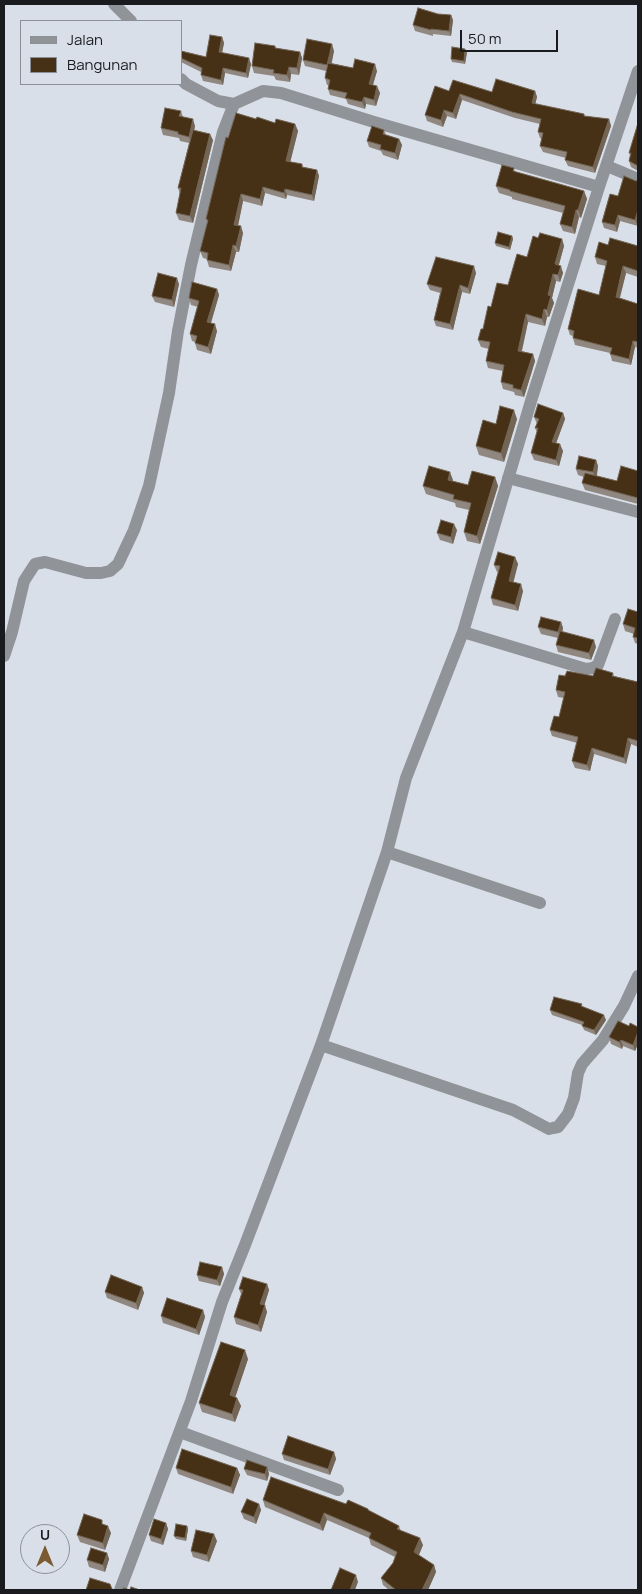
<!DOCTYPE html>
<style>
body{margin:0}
#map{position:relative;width:642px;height:1594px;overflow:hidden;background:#d9dfe9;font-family:Manrope,sans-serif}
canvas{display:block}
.frame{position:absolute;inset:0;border:5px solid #191b1f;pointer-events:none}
.legend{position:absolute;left:20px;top:20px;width:162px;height:65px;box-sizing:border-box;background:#d9dfe9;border:1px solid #8c9198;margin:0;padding:6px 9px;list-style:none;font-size:15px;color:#191b1f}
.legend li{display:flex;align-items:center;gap:10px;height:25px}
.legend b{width:25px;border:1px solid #8c9198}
.north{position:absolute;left:20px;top:1524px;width:50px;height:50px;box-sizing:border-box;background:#d9dfe9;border:1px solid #8c9198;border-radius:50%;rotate:0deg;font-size:14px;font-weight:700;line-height:20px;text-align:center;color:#191b1f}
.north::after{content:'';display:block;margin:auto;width:18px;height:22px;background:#7b5a31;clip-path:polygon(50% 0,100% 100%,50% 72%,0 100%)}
.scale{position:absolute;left:460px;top:30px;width:98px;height:22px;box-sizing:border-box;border:2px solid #191b1f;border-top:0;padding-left:6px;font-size:15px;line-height:18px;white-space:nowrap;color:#191b1f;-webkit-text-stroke:4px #d9dfe9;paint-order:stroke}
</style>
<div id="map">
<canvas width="642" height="1594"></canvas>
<div class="frame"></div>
<ul class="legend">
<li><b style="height:6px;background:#909397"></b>Jalan</li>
<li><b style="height:14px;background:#473116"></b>Bangunan</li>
</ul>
<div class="north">U</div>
<div class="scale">50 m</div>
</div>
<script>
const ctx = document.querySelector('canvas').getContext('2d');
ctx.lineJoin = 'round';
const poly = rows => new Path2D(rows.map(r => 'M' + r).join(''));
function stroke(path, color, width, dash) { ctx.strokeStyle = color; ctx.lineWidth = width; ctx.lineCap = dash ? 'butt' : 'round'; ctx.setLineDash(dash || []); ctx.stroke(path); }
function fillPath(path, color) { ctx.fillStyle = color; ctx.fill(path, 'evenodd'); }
const minor = poly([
 [114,4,131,21],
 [181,79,186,84,218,101,234,104,263,91,281,93,374,122,599,187],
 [607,166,638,179],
 [508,478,638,512],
 [463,632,586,669,593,668,598,665,615,619],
 [4,656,12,632,24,581,35,564,45,562,86,573,101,573,110,571,118,564,134,530,149,486,169,393,178,331,191,265,223,132,234,104],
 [387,852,540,903],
 [321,1045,513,1110,549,1129,553,1128,558,1127,568,1114,574,1098,578,1073,582,1064,603,1040,624,1006,638,976],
 [180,1432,338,1490],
 [120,1590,191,1401,222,1302,245,1245,321,1045,387,852,406,778,463,632,531,401,599,187,638,71]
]);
const wall = poly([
 [438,14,451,15,453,20,451,36,433,34,433,36,415,31,413,25],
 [222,37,224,43,222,53,251,64,248,78,225,73,223,85,203,81,201,75,201,72,181,62,181,51,206,57],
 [275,46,276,48,300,52,302,58,299,75,291,74,290,82,276,80,274,76,254,73,252,66],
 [334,51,331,63,353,68,377,71,373,85,380,93,376,106,366,104,365,109,348,104,346,99,330,95,328,89,329,85,327,85,325,78,326,71,305,66,303,60],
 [467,52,465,64,452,62,451,59],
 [449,91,492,92,535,91,537,97,535,104,585,116,609,119,611,126,595,173,568,166,565,160,566,158,543,152,540,146,542,139,540,138,538,132,540,124,515,118,462,100,456,119,447,116,443,127,427,121,425,115],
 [181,111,183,117,195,126,194,130,213,140,193,223,179,220,176,213,180,194,178,188,189,143,180,141,179,138,163,135,161,128],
 [256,119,275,123,295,124,298,131,290,162,302,164,303,167,317,170,319,176,314,201,287,195,286,199,265,193,262,206,243,201,238,225,243,233,239,252,236,252,231,271,209,267,207,260,207,259,203,258,200,251,208,223,206,219,228,138],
 [638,123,638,171,631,167,629,161,630,155,629,153],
 [384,130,386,135,399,139,402,145,398,160,383,155,381,151,369,147,367,141],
 [514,168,515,172,584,191,587,199,581,218,579,217,575,234,563,231,560,224,563,213,512,199,512,197,499,193,496,186],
 [636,181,638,226,620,221,617,232,604,228,602,222,618,196],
 [512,236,513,239,510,250,496,246,495,243],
 [538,238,562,239,564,246,559,265,563,273,560,282,556,281,552,298,554,303,549,317,547,317,545,326,528,322,522,351,533,354,535,361,524,397,515,395,514,392,503,389,501,382,503,371,488,368,486,361,489,349,481,347,478,340,483,329,491,307,508,285,527,257],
 [608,245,638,246,638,277,626,273,620,298,638,304,638,348,635,347,631,365,612,361,610,353,575,345,573,338,573,336,570,335,568,329,599,295,606,266,597,264,595,257],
 [476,273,470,294,462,292,453,330,436,326,434,320,440,293,430,290,427,284],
 [179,284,174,307,155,302,152,296],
 [217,289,219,295,211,323,217,331,211,354,197,350,195,343,195,342,192,341,190,334,198,307,191,305,189,298],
 [563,413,565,419,556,443,563,451,559,466,534,460,531,453,537,432,535,428,537,424,534,417],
 [517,419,504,462,479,455,476,446,496,424],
 [596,460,598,466,597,476,617,481,638,471,638,504,585,490,582,483,584,477,578,475,576,469],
 [495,477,498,486,480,544,467,541,464,532,469,510,456,507,455,503,426,494,423,486,453,480,453,481,468,485],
 [457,530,453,544,440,540,437,533],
 [515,557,518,564,513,582,523,591,518,611,493,605,491,598,498,572,497,572,494,565],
 [638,612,638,644,635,643,633,637,634,634,625,631,623,624],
 [561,622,563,628,562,632,596,647,591,660,558,652,556,645,558,638,541,634,538,627],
 [613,673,614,676,638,682,638,747,631,744,626,764,594,754,590,771,575,768,572,761,577,743,552,736,550,730,559,717,564,698,558,697,556,690,565,676,593,676],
 [582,1006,606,1020,596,1035,584,1030,582,1025,552,1015,550,1010],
 [638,1027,638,1044,635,1051,623,1046,622,1049,611,1044,609,1037],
 [222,1267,224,1274,220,1286,199,1281,197,1275],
 [267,1284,269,1290,264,1305,267,1312,261,1332,236,1324,234,1317,241,1294,239,1289],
 [142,1287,144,1293,138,1310,107,1298,105,1292],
 [203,1310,205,1317,199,1335,163,1323,161,1316],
 [248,1359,235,1397,237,1398,241,1406,235,1422,202,1412,199,1403],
 [334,1452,336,1459,330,1475,284,1460,282,1454],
 [267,1467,269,1474,267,1481,247,1475,244,1469],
 [176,1468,237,1468,240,1475,233,1494,178,1474],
 [263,1500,346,1504,368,1509,369,1511,399,1526,401,1531,423,1545,419,1555,434,1565,436,1572,428,1590,389,1590,383,1585,381,1578,393,1563,395,1557,371,1545,369,1538,327,1520,323,1531,265,1507],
 [259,1504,261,1510,256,1524,244,1519,241,1512],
 [166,1523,168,1529,163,1545,151,1541,149,1535],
 [187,1526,188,1529,186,1541,176,1539,174,1536],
 [111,1533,105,1550,80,1542,77,1535],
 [217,1541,209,1562,193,1557,191,1551],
 [107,1553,109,1559,105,1572,89,1567,87,1560]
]);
const shadedWall = poly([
 [451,15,453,20,451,36,449,31],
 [222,37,224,43,221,57,219,52],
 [332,44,334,51,330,72,327,65],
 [465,49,467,52,465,64,464,61],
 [300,52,302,58,299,75,297,68],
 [249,58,251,64,248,78,246,73],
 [375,64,377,71,371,91,369,84],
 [289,67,291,74,290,82,287,75],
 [223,68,225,73,223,85,221,80],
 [377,86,380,93,376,106,374,100],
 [535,91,537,97,534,109,532,103],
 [460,94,462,100,456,119,453,113],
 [364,97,366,104,365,109,362,102],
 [444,110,447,116,443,127,441,120],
 [193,119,195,126,192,143,189,137],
 [609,119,611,126,595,173,593,167],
 [295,124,298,131,289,167,286,161],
 [210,134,213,140,193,223,190,216],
 [399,139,402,145,398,160,395,153],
 [317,170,319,176,314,201,312,195],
 [263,187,265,193,262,206,260,199],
 [285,189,287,195,286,199,284,193],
 [584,191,587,199,581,218,578,210],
 [241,194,243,201,237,231,234,225],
 [576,210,579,217,575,234,572,227],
 [638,210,638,226,635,220],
 [618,215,620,221,617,232,615,225],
 [241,226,243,233,239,252,236,246],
 [512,236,513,239,510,250,509,247],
 [562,239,564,246,557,271,555,264],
 [233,245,236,252,231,271,229,265],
 [474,266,476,273,470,294,468,288],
 [561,266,563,273,560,282,558,275],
 [623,266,626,273,618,304,616,297],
 [553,274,556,281,552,298,554,303,549,317,547,310,548,295],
 [177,278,179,284,174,307,172,300],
 [460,285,462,292,453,330,450,324],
 [217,289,219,295,209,329,207,322],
 [544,309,547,317,545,326,542,319],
 [526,314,528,322,520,358,518,351],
 [215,324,217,331,211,354,208,347],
 [633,341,635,347,631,365,629,359],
 [533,354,535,361,524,397,521,390],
 [514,410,517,419,504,462,501,453],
 [563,413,565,419,554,449,552,442],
 [560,444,563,451,559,466,556,460],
 [596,460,598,466,596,479,593,472],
 [450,472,453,480,451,488,448,480],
 [495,477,498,486,480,544,477,536],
 [454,524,457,530,453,544,451,537],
 [515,557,518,564,512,588,509,581],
 [521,584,523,591,518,611,515,605],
 [561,622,563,628,561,639,558,632],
 [594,640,596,647,591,660,589,653],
 [628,738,631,744,626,764,624,758],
 [592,748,594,754,590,771,587,765],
 [604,1015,606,1020,596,1035,594,1030],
 [638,1032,638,1044,635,1051,633,1045],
 [621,1040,623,1046,622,1049,619,1042],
 [222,1267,224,1274,220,1286,217,1280],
 [267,1284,269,1290,263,1310,260,1304],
 [142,1287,144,1293,138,1310,136,1303],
 [265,1305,267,1312,261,1332,258,1325],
 [203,1310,205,1317,199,1335,196,1329],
 [245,1350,248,1359,233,1404,230,1395],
 [237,1398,241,1406,235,1422,232,1414],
 [334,1452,336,1459,330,1475,328,1469],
 [267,1467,269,1474,267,1481,265,1474],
 [237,1468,240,1475,233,1494,231,1487],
 [259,1504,261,1510,256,1524,254,1517],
 [324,1513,327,1520,323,1531,320,1524],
 [166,1523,168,1529,163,1545,161,1539],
 [108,1526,111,1533,105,1550,103,1543],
 [187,1526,188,1529,186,1541,185,1538],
 [214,1534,217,1541,209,1562,207,1555],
 [420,1538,423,1545,417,1559,414,1552],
 [107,1553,109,1559,105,1572,103,1565],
 [434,1565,436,1572,428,1590,422,1590],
 [356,1575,358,1582,355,1590,350,1590]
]);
const building = poly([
 [418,8,438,14,451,15,449,31,431,29,431,30,413,25,418,8],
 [210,35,222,37,219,52,249,58,246,73,223,68,221,80,201,75,202,68,181,58,181,51,206,57,210,35],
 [307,39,332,44,327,65,303,60,307,39],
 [255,43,275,46,275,48,300,52,297,68,289,67,287,75,273,73,274,70,252,66,255,43],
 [452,47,465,49,464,61,451,59,452,47],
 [355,59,375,64,369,84,377,86,374,100,364,97,362,102,345,98,347,93,328,89,330,80,325,78,328,63,353,68,355,59],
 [496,79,535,91,532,103,584,114,584,116,609,119,593,167,565,160,567,152,540,146,543,133,538,132,541,119,512,112,460,94,453,113,444,110,441,120,425,115,435,86,449,91,453,80,492,92,496,79],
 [165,108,181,111,179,116,193,119,189,137,178,134,178,132,161,128,165,108],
 [236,113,256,119,257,117,275,123,276,119,295,124,286,161,302,164,302,167,317,170,312,195,285,189,284,193,263,187,260,199,241,194,234,225,241,226,236,246,233,245,229,265,207,260,208,253,200,251,208,220,206,219,226,137,228,138,236,113],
 [638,123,638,166,629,161,631,153,629,153,638,123],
 [372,126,384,130,383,134,399,139,395,153,380,149,381,145,367,141,372,126],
 [193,130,210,134,190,216,176,213,181,188,178,188,193,130],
 [502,165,514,168,513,171,584,191,578,210,576,210,572,227,560,224,565,206,510,191,510,190,496,186,502,165],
 [624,176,636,181,638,180,638,210,635,220,618,215,615,225,602,222,610,194,618,196,624,176],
 [498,232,512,236,509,247,495,243,498,232],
 [540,233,562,239,555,264,561,266,558,275,553,274,548,295,551,296,547,310,544,309,542,319,526,314,518,351,533,354,521,390,513,388,513,385,501,382,504,365,486,361,490,342,478,340,481,329,483,329,488,306,491,307,497,283,508,285,517,254,527,257,533,236,538,238,540,233],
 [610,238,638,246,638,271,623,266,616,297,638,304,638,342,633,341,629,359,610,354,612,348,573,338,574,331,568,329,578,289,599,295,607,261,595,257,599,242,608,245,610,238],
 [436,257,474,266,468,288,460,285,450,324,434,320,442,288,427,284,436,257],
 [158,273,177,278,172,300,152,296,158,273],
 [192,282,217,289,207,322,215,324,208,347,195,343,197,336,190,334,199,301,189,298,192,282],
 [538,404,563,413,552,442,560,444,556,460,531,453,538,428,535,428,539,419,534,417,538,404],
 [500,406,514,410,501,453,476,446,483,420,496,424,500,406],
 [579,456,596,460,593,472,576,469,579,456],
 [429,466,450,472,448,480,468,485,472,471,495,477,477,536,464,532,471,503,453,499,454,495,423,486,429,466],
 [621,466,638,471,638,498,582,483,585,473,617,481,621,466],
 [441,520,454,524,451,537,437,533,441,520],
 [498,552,515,557,509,581,521,584,515,605,491,598,500,566,494,565,498,552],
 [628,609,638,612,638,638,633,637,635,628,623,624,628,609],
 [541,617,561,622,558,632,538,627,541,617],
 [560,631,594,640,589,653,556,645,560,631],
 [596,668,613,673,612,676,638,682,638,741,628,738,624,758,592,748,587,765,572,761,578,737,550,730,554,716,559,717,565,692,556,690,559,675,565,676,567,671,593,676,596,668],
 [554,997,582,1004,581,1006,604,1015,594,1030,582,1026,584,1022,550,1010,554,997],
 [618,1021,629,1026,630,1023,638,1027,638,1032,633,1045,621,1040,619,1042,609,1037,618,1021],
 [200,1262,222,1267,217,1280,197,1275,200,1262],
 [111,1275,142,1287,136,1303,105,1292,111,1275],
 [243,1277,267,1284,260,1304,265,1305,258,1325,234,1317,243,1290,239,1289,243,1277],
 [167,1298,203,1310,196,1329,161,1316,167,1298],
 [221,1342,245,1350,230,1395,237,1398,232,1414,199,1403,221,1342],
 [288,1436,334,1452,328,1469,282,1454,288,1436],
 [182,1449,237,1468,231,1487,176,1468,182,1449],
 [247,1460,267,1467,265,1474,244,1469,247,1460],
 [271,1477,346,1504,348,1500,368,1509,368,1510,399,1526,397,1529,420,1538,414,1552,434,1565,422,1590,396,1590,381,1578,393,1563,397,1552,369,1538,371,1533,324,1513,320,1524,263,1500,271,1477],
 [247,1499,259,1504,254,1517,241,1512,247,1499],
 [84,1514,102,1520,102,1524,108,1526,103,1543,77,1535,84,1514],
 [154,1519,166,1523,161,1539,149,1535,154,1519],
 [176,1524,187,1526,185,1538,174,1536,176,1524],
 [196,1530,214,1534,207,1555,191,1551,196,1530],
 [91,1548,107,1553,103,1565,87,1560,91,1548],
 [340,1568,356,1575,350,1590,331,1590,340,1568],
 [90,1578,110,1584,112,1589,114,1590,86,1590,90,1578],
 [131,1587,140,1590,130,1590,131,1587],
 [124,1588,130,1590,121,1590,124,1588]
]);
stroke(minor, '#909397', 12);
fillPath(wall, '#908880');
fillPath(shadedWall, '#736555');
fillPath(building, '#473116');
stroke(building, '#736555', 1);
</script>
